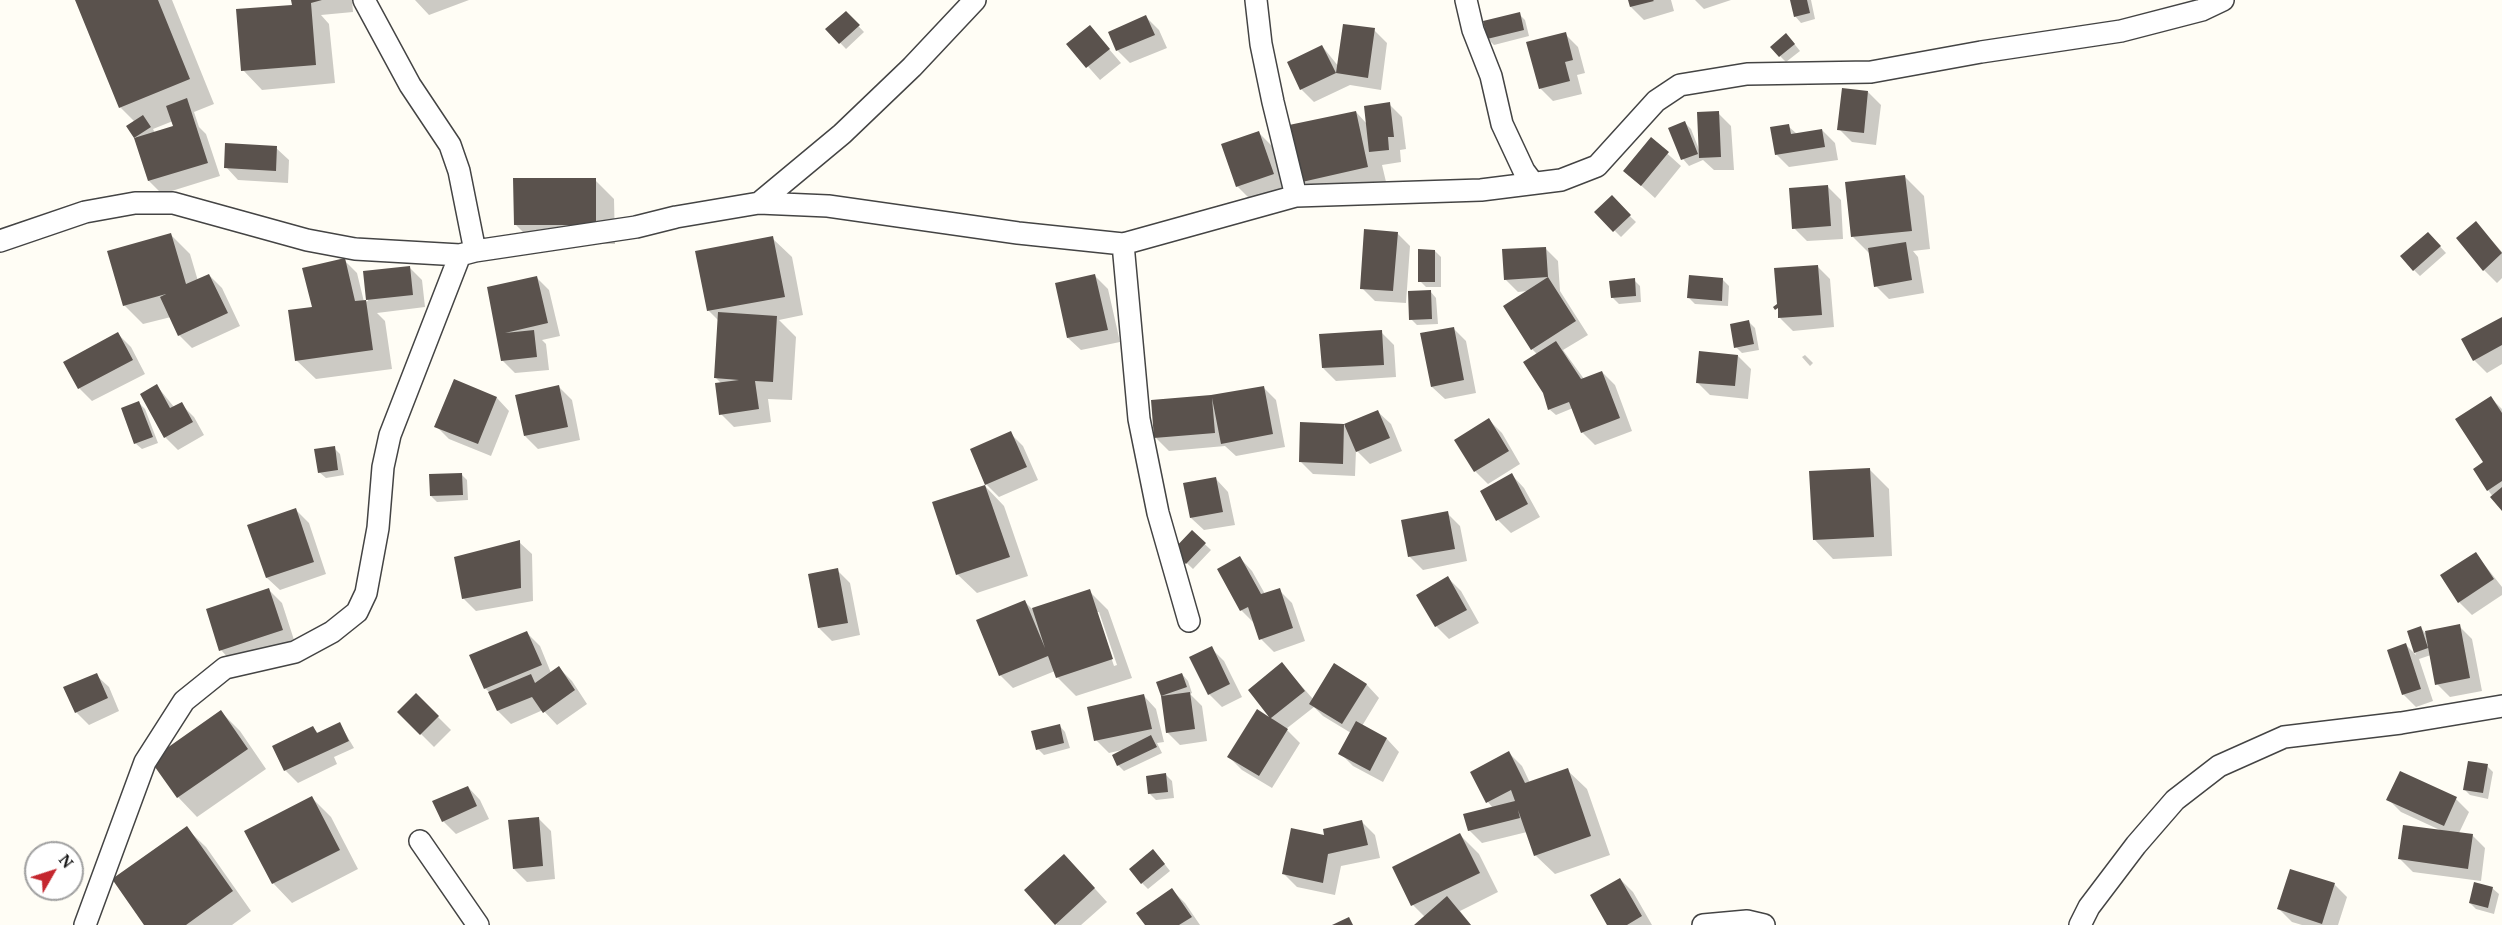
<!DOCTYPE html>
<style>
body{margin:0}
#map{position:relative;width:2502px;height:925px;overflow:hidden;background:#fffdf5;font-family:"PT Serif",serif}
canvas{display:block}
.north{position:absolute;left:24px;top:841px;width:60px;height:60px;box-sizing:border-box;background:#fff;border:2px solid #a0a0a0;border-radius:50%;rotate:51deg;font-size:16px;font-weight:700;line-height:24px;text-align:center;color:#111}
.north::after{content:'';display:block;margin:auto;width:21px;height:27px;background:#c4262e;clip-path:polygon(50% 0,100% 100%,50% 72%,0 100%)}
</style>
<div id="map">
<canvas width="2502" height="925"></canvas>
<div class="north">N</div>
</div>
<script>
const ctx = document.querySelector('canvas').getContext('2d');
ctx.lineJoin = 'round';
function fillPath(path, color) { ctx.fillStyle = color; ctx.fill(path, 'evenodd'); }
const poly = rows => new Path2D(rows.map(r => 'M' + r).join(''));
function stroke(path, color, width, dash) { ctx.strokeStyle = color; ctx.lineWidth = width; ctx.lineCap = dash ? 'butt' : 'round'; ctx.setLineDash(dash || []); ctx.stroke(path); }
const shadow = poly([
 [76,0,172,0,214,104,194,112,199,127,206,134,220,176,162,194,149,181,137,139,128,126,135,122,120,107],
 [173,121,175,126,155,133,153,129],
 [293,0,352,0,353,12,321,15,329,24,335,83,262,90,243,70,295,6],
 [415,0,469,0,429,15],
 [1629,0,1671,0,1674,11,1644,20,1631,7],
 [1695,0,1731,0,1704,9],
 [1791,0,1811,0,1815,19,1801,23,1795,16],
 [846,13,864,32,846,49,827,29],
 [1519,14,1525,20,1529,36,1494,45,1488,39],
 [1146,17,1159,30,1167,48,1130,63,1117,50],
 [1090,27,1121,63,1100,80,1068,44],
 [1374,30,1387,43,1381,90,1350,85,1314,102,1301,89,1322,46,1339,67],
 [1565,34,1578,47,1585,73,1577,75,1582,94,1553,101,1540,88],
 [1792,41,1800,51,1786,62,1780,56],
 [1868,92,1881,105,1876,145,1852,142,1839,129],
 [1389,104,1402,117,1406,149,1400,150,1401,162,1382,165,1387,186,1322,200,1303,181,1356,112,1367,124],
 [1718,113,1731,126,1734,170,1714,170,1703,160,1689,166,1683,159,1670,129,1685,123,1691,129,1700,152],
 [1788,126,1797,134,1822,130,1835,143,1838,160,1789,167,1776,154],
 [1259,133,1272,146,1286,187,1250,199,1237,186],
 [1651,139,1681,166,1655,198,1625,171],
 [276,148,289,160,288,183,238,180,226,167],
 [1905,177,1924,196,1930,249,1913,251,1918,257,1924,293,1889,299,1876,286,1871,255,1853,237],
 [595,180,614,199,615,244,534,243,515,224],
 [1828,187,1841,200,1843,239,1807,241,1794,228],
 [1611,198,1636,222,1621,237,1596,212],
 [2476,223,2502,252,2502,278,2497,283,2484,270],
 [1397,233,1410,246,1406,303,1375,301,1362,288],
 [171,235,190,254,198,281,209,275,222,288,240,326,192,348,179,335,171,317,143,324,124,305],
 [772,238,792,257,803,315,779,320,796,337,792,400,768,399,771,422,734,427,721,414,722,384,715,377,719,321,708,310],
 [2434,240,2446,253,2420,276,2414,270],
 [1545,248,1558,261,1560,291,1588,335,1563,350,1584,379,1602,372,1615,385,1632,431,1595,445,1582,432,1573,408,1556,415,1549,409,1538,355,1532,349,1528,291,1518,292,1505,279],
 [1435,251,1441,257,1441,287,1426,287,1420,281],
 [344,260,357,273,364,302,368,301,365,272,409,267,422,280,425,307,377,313,385,321,392,369,316,379,296,360,315,308],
 [1817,266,1830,279,1834,327,1793,331,1780,318],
 [1095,276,1108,289,1120,342,1081,350,1068,338],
 [536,277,549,290,560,336,542,340,546,344,549,370,515,373,502,360,489,288],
 [1634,280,1640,286,1641,302,1619,304,1612,297],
 [1723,280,1729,286,1728,306,1695,304,1689,298],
 [1430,291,1436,298,1438,324,1417,325,1411,319],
 [2502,318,2502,364,2487,373,2474,360],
 [1749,322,1755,328,1759,350,1742,353,1736,347],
 [1453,328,1466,341,1476,393,1445,399,1432,387],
 [1381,332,1394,345,1396,377,1336,381,1323,368],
 [118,334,131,347,145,374,92,401,79,388,65,362],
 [1805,355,1813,363,1810,366,1802,357],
 [1738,356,1751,369,1748,399,1710,395,1697,382],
 [157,386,174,407,181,404,194,417,204,435,178,450,165,437],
 [559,387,572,400,580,440,538,449,525,436],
 [1263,387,1276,400,1285,447,1236,456,1225,446,1169,451,1156,438,1211,397],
 [497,398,509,411,491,456,449,439,436,426],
 [2491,398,2502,409,2502,509,2488,490,2485,463],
 [139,403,145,409,158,443,142,449,135,443],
 [1378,412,1391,424,1402,451,1370,464,1356,450,1355,476,1313,474,1300,461,1302,424,1344,426],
 [1489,420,1502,433,1520,464,1488,484,1475,471],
 [1010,433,1023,446,1038,480,999,497,986,484],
 [334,448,340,454,344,475,326,478,319,472],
 [1870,470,1889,489,1892,556,1833,559,1814,539],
 [461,474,467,480,468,500,437,502,431,496],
 [1512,475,1524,488,1540,517,1511,533,1498,520,1482,491],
 [1216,479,1228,492,1235,525,1204,530,1191,518],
 [985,486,1004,506,1028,576,977,593,957,574],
 [296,510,309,523,326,574,280,590,267,578],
 [1447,513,1460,526,1467,561,1423,570,1410,557,1403,521],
 [1192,532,1211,550,1193,569,1174,551],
 [519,542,532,554,533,601,476,611,463,598],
 [2476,554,2502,587,2502,595,2472,615,2459,602],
 [1240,558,1252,571,1265,594,1279,590,1292,603,1305,641,1274,652,1261,639,1254,623,1241,610],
 [837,570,850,583,860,635,832,641,819,628],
 [1448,578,1461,591,1479,623,1449,639,1436,626,1418,595],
 [269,590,282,603,295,643,233,663,221,650],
 [1089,591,1108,610,1132,678,1076,696,1057,677,1055,671,1013,688,1000,675,1025,602,1033,610],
 [1096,612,1099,612,1117,665,1114,666],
 [2459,626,2472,639,2482,691,2450,697,2437,684,2431,655,2419,659,2433,701,2416,707,2403,694,2406,645,2416,655,2409,632,2421,628,2425,633],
 [527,633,540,646,551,673,559,668,572,681,587,704,557,725,543,710,511,724,498,711,492,695,485,688],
 [1211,648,1224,661,1242,697,1222,707,1209,694],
 [1282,664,1313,699,1334,665,1367,685,1379,698,1362,726,1387,739,1399,752,1383,782,1353,766,1340,753,1351,733,1323,716,1314,707,1286,729,1300,743,1272,788,1242,770,1229,757,1274,721,1250,690],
 [1182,674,1188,681,1192,693,1190,694,1202,706,1207,741,1180,745,1167,732,1162,695],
 [96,675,109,687,119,711,89,725,76,712],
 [416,695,451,730,434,747,399,712],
 [1144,696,1156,709,1164,742,1157,743,1162,753,1124,771,1118,765,1122,750,1109,753,1096,740],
 [221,712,240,731,266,769,197,817,178,797,152,760],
 [340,724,354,748,334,757,337,764,298,783,285,770,313,728,319,734],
 [1059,725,1065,732,1070,748,1044,755,1038,749],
 [1509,753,1522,766,1530,783,1567,770,1587,789,1610,855,1555,874,1535,855,1527,832,1482,843,1469,830,1493,808,1488,802],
 [2487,766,2493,772,2488,799,2470,795,2464,789],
 [2401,772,2456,799,2469,812,2459,833,2472,835,2485,848,2481,881,2413,872,2400,859,2440,830,2401,812,2388,799],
 [1166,775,1172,781,1174,798,1156,800,1150,794],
 [468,787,480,800,489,819,456,834,443,821],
 [312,798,331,817,358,869,292,903,273,883],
 [538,818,551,831,555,879,527,882,514,869],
 [1362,822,1375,835,1380,858,1341,866,1335,895,1297,887,1284,874,1326,837],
 [186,828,206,847,251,911,232,925,146,925],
 [1460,835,1479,854,1498,892,1460,911,1471,925,1416,925,1425,917,1413,905,1394,867],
 [1159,857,1170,871,1148,889,1142,883],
 [1077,869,1107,902,1081,925,1057,925,1026,890],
 [1620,879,1633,892,1652,925,1609,925],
 [2334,884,2347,897,2338,925,2302,925,2292,922,2279,909],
 [2492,888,2499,894,2494,914,2476,909,2470,903],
 [1172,890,1185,903,1200,925,1147,925]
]);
const building = poly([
 [75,0,158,0,190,79,119,108],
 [291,0,322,0,311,3,316,65,241,71,236,9,292,5],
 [1628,0,1653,0,1654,1,1630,7],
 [1790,0,1807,0,1810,13,1794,17],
 [846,11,860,25,839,44,825,29],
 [1520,12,1524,30,1487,39,1483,21],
 [1146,15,1155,35,1116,51,1108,32],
 [1343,24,1375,28,1368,78,1336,73],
 [1090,25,1110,49,1086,68,1066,44],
 [1566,32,1573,60,1565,62,1570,81,1539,89,1526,42],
 [1786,33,1795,44,1779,57,1770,47],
 [1322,45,1336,73,1300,90,1287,62],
 [1842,88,1868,91,1864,133,1837,130],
 [187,98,208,163,148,181,134,138,126,126,143,115,151,127,134,138,173,126,166,106],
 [1390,102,1394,137,1388,137,1389,150,1369,152,1364,106],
 [1356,111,1368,167,1302,182,1289,125],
 [1719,111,1721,157,1699,158,1697,112],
 [1685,121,1698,154,1681,160,1668,128],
 [1789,124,1791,134,1822,129,1825,147,1775,155,1770,127],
 [1259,131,1274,174,1236,187,1221,144],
 [1651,137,1669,152,1641,186,1623,171],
 [225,143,277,146,276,171,224,168],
 [1905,175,1912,231,1851,237,1845,182],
 [513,178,596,178,596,225,514,225],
 [1828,185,1831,226,1792,229,1789,188],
 [1612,195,1631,215,1613,232,1594,212],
 [2476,221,2502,253,2483,271,2456,238],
 [1364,229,1398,232,1393,291,1360,289],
 [2428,232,2441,246,2413,271,2400,256],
 [171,233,186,284,209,274,228,313,178,336,160,297,166,294,123,306,107,251],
 [773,236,785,297,707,311,695,251],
 [1906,242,1912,280,1874,287,1868,248],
 [1546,247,1548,277,1504,280,1502,249],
 [1418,249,1435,250,1435,282,1418,282],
 [345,258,355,301,366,300,373,350,295,361,288,310,312,307,302,268],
 [1818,265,1822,315,1778,318,1778,308,1775,310,1773,307,1777,304,1774,268],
 [410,266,413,295,366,300,363,271],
 [1095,274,1108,330,1067,338,1055,283],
 [1689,275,1723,278,1722,301,1687,298],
 [537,276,548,323,505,333,534,330,537,357,501,361,487,287],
 [1548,277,1576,321,1531,350,1503,306],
 [1635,278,1636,296,1611,298,1609,281],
 [1431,290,1432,319,1409,320,1408,291],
 [718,312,777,316,773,382,755,381,759,409,719,415,715,383,739,380,714,378],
 [2502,317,2502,345,2473,361,2461,339],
 [1749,320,1754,344,1734,348,1730,324],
 [1454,327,1464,380,1431,387,1420,333],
 [1382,330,1384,365,1322,368,1319,334],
 [118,332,133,360,78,389,63,362],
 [1556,341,1581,379,1602,371,1620,418,1581,433,1569,402,1548,410,1543,393,1523,362],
 [1699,351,1738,355,1735,386,1696,383],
 [454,379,497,397,478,444,434,427],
 [157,384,170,408,182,402,193,422,164,438,140,394],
 [559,385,568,427,524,436,515,395],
 [1264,386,1273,434,1221,444,1212,398,1215,433,1154,438,1151,400,1211,395],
 [2491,396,2502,413,2502,481,2487,491,2473,469,2483,462,2455,419],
 [139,401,153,437,134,444,121,408],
 [1378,410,1390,438,1356,452,1344,424],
 [1489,418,1509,451,1474,472,1454,440],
 [1300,422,1344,424,1343,464,1299,462],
 [1011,431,1027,467,985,485,970,449],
 [335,446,338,470,318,473,314,449],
 [1870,468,1874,537,1813,540,1809,471],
 [462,473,463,495,430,496,429,474],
 [1512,473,1528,504,1496,521,1480,491],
 [1216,477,1223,512,1190,518,1183,483],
 [985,485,1010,557,956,575,932,502],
 [2502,487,2502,511,2490,497],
 [296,508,314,562,266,578,247,525],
 [1448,511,1455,549,1408,557,1401,520],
 [1192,530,1206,543,1186,564,1172,551],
 [520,540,521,588,462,599,454,557],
 [2476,552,2494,579,2458,603,2440,575],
 [1240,556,1261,594,1280,588,1293,628,1259,640,1248,607,1240,611,1217,569],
 [838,568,848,623,818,628,808,574],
 [1448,576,1467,610,1435,627,1416,595],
 [269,588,283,630,219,651,206,609],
 [1090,589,1113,659,1056,678,1048,656,999,676,976,620,1025,600,1045,648,1032,608],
 [2460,624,2470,678,2435,685,2425,631],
 [2421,626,2428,648,2414,653,2407,631],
 [527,631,542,665,484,689,469,655],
 [2406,643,2421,689,2402,695,2387,650],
 [1212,646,1230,684,1208,695,1189,657],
 [1282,662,1305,691,1271,718,1288,729,1259,776,1227,757,1257,709,1269,717,1248,690],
 [1334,663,1367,684,1342,724,1309,704],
 [559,666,575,690,543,713,532,697,497,711,488,692,531,674,535,683],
 [97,673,108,698,75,713,63,687],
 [1182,673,1187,687,1161,696,1156,682],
 [1190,692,1195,729,1166,733,1161,696],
 [416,693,439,716,420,735,397,712],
 [1144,694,1152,729,1094,741,1087,707],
 [221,710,248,749,177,798,150,760],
 [1356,721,1387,738,1370,771,1338,754],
 [340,722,349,741,284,771,272,746,313,726,317,733],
 [1060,724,1064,743,1036,750,1031,731],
 [1151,735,1157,747,1117,766,1112,755],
 [1509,751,1525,783,1568,768,1591,836,1534,856,1518,810,1520,818,1468,831,1463,814,1515,801,1511,790,1486,803,1470,772],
 [2468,761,2488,764,2483,793,2463,790],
 [2400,771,2457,797,2444,826,2386,800],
 [1166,773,1168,792,1148,794,1146,776],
 [468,786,477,806,442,822,432,801],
 [312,796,340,850,272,884,244,831],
 [539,817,543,866,513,869,508,820],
 [1362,820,1368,845,1328,854,1323,883,1282,874,1291,828,1324,835,1323,829],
 [2403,825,2473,834,2468,869,2398,859],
 [187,826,233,891,186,925,144,925,112,879],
 [1460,833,1480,873,1411,906,1392,867],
 [1153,849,1165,864,1141,884,1129,869],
 [1064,854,1095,888,1055,925,1024,890],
 [2290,869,2335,883,2322,924,2277,909],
 [1620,878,1642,916,1627,925,1607,925,1590,895],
 [2474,882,2493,887,2488,908,2469,903],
 [1172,888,1192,917,1179,925,1145,925,1136,913],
 [1447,896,1471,925,1414,925],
 [1349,917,1353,925,1332,925]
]);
const minor = poly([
 [364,0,410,85,450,145,459,171,475,251],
 [1256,0,1261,44,1273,102,1296,196],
 [1466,0,1473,30,1491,76,1502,124,1524,171,1533,183],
 [759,203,842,134,912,67,975,0],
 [0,241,85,212,135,203,173,203,307,240,355,249,460,255,475,251,636,227,676,217,759,203,828,206,1018,233,1123,244,1296,196,1481,190,1561,180,1597,166,1656,101,1680,85,1747,74,1871,72,1981,52,2121,31,2202,10,2223,0],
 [1123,244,1139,419,1158,513,1189,621],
 [420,841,478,925],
 [85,925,145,762,184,701,225,668,295,652,332,632,357,612,366,593,378,528,383,467,390,435,460,255],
 [1703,925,1747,921,1764,925],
 [2080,925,2089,907,2136,845,2175,800,2219,766,2284,737,2401,723,2502,706]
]);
fillPath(shadow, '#0003');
fillPath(building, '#5a524d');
stroke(minor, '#444', 24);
stroke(minor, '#fff', 21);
</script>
